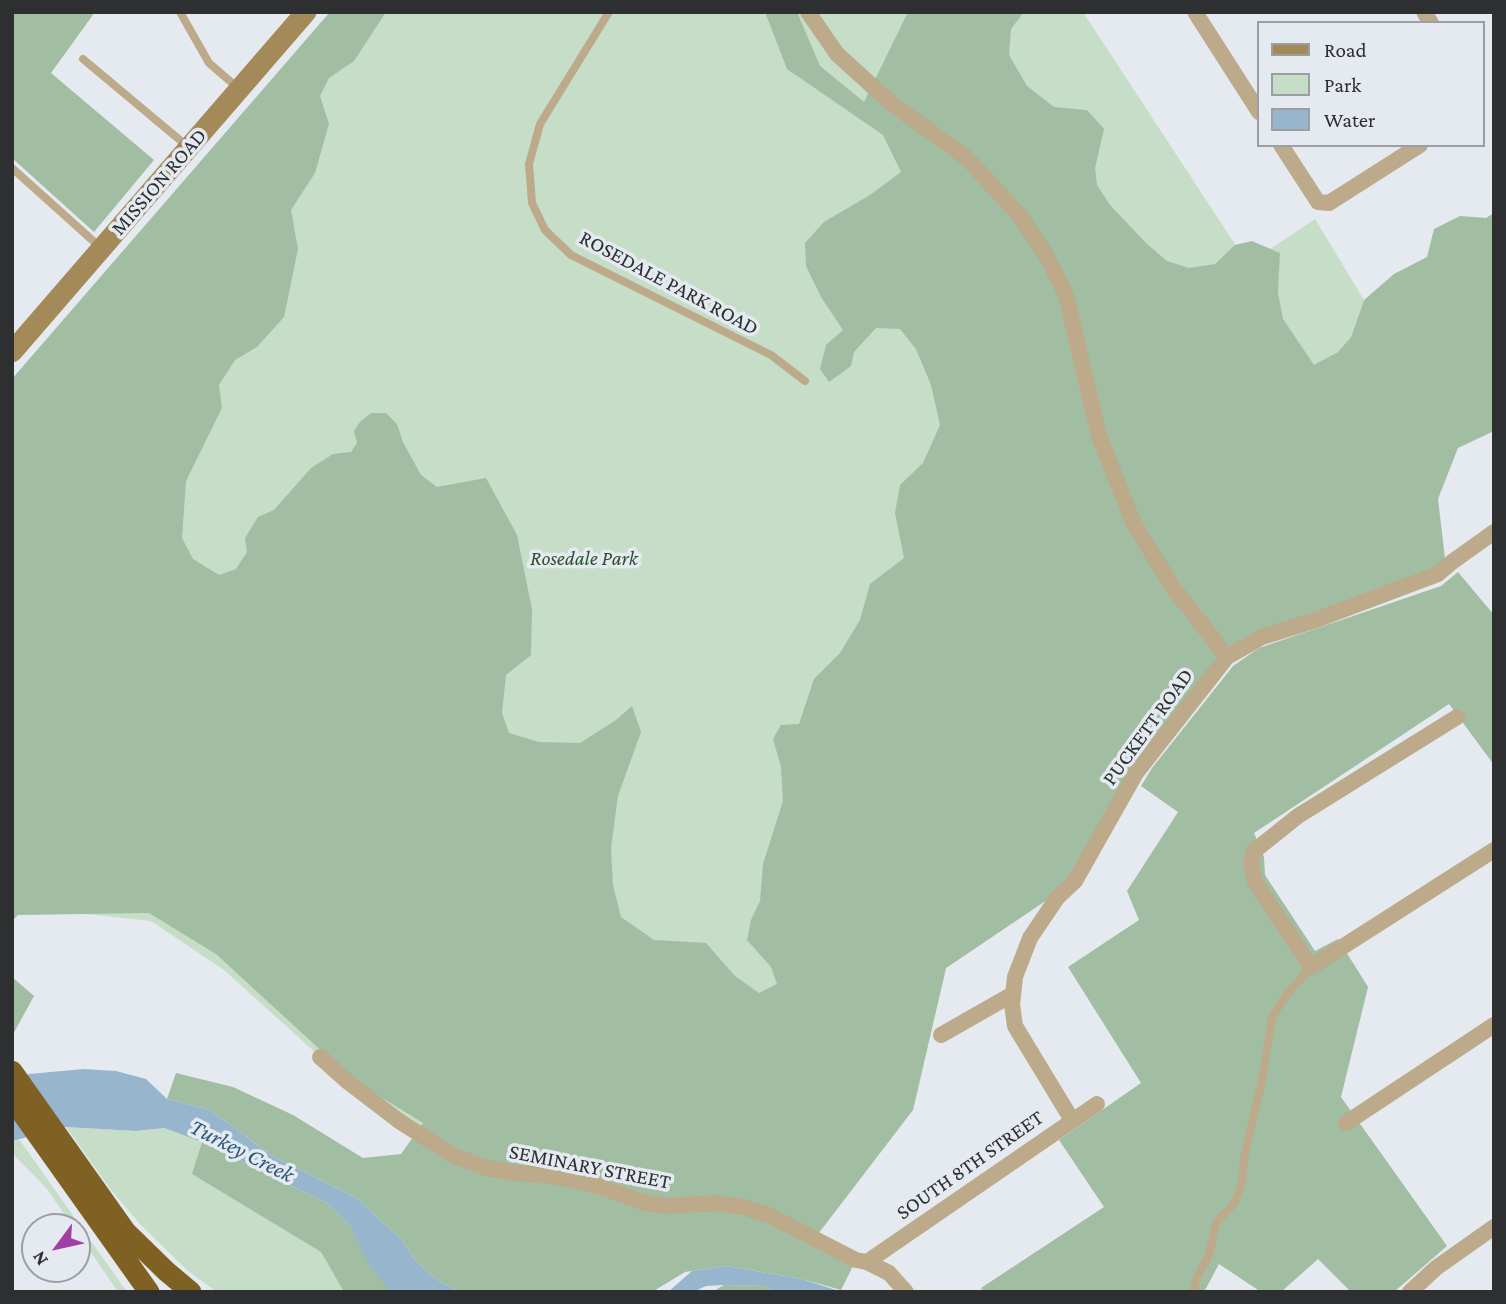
<!DOCTYPE html>
<style>
body{margin:0}
#map{position:relative;width:1506px;height:1304px;overflow:hidden;background:#e5eaf0;font-family:"Crimson Pro",serif}
canvas{display:block}
.frame{position:absolute;inset:0;border:14px solid #2d2f31;pointer-events:none}
.legend{position:absolute;left:1257px;top:21px;width:228px;height:126px;box-sizing:border-box;background:#e5eaf0;border:2px solid #9b9fa4;margin:0;padding:9px 12px;list-style:none;font-size:21px;color:#2d2f31}
.legend li{display:flex;align-items:center;gap:14px;height:35px}
.legend b{width:35px;border:2px solid #9b9fa4}
.north{position:absolute;left:21px;top:1213px;width:70px;height:70px;box-sizing:border-box;background:#e5eaf0;border:2px solid #9b9fa4;border-radius:50%;rotate:237deg;font-size:19px;font-weight:700;line-height:28px;text-align:center;color:#2d2f31}
.north::after{content:'';display:block;margin:auto;width:24px;height:32px;background:#a03fa6;clip-path:polygon(50% 0,100% 100%,50% 72%,0 100%)}
</style>
<div id="map">
<canvas width="1506" height="1304"></canvas>
<div class="frame"></div>
<ul class="legend">
<li><b style="height:9px;background:#a58a59"></b>Road</li>
<li><b style="height:19px;background:#c6dec7"></b>Park</li>
<li><b style="height:19px;background:#98b5ce"></b>Water</li>
</ul>
<div class="north">N</div>
</div>
<script>
const ctx = document.querySelector('canvas').getContext('2d');
ctx.lineJoin = 'round';
function fillPath(path, color) { ctx.fillStyle = color; ctx.fill(path, 'evenodd'); }
const poly = rows => new Path2D(rows.map(r => 'M' + r).join(''));
function stroke(path, color, width, dash) { ctx.strokeStyle = color; ctx.lineWidth = width; ctx.lineCap = dash ? 'butt' : 'round'; ctx.setLineDash(dash || []); ctx.stroke(path); }
function label(font, color, halo, rows, align = 'center') {
  ctx.font = font + ' "Crimson Pro",serif'; ctx.lineWidth = 7; ctx.setLineDash([]); ctx.textBaseline = 'middle'; ctx.strokeStyle = halo; ctx.fillStyle = color; for (const [text, x, y, turn = 0] of rows) {
    ctx.save(); ctx.translate(x, y); ctx.rotate((+turn || 0) * Math.PI / 180); ctx.textAlign = isNaN(turn) ? turn : align; if (halo) ctx.strokeText(text, 0, 0); ctx.fillText(text, 0, 0); ctx.restore();
  }
}
const green = poly([
 [330,12,1083,12,1282,316,1278,292,1279,253,1270,249,1315,219,1364,300,1351,337,1338,352,1314,366,1227,657,1136,773,1075,881,946,968,913,1110,487,1168,348,1082,224,970,151,921,12,906,12,379],
 [66,1127,136,1131,164,1128,202,1142,193,1174,321,1252,344,1292,217,1292,188,1271,140,1224,111,1190],
 [19,1139,127,1292,118,1292,77,1232,77,1227,73,1227,47,1189,12,1153,12,1141]
]);
const forest = poly([
 [12,12,95,12,51,73,154,160,94,232,12,158],
 [330,12,386,12,354,61,329,78,320,96,329,124,315,173,291,210,298,249,284,317,257,347,235,360,219,385,222,408,186,481,182,538,193,559,219,575,236,569,247,552,245,538,258,517,274,510,311,468,333,454,351,452,357,443,354,431,360,422,371,413,386,413,397,424,403,442,421,475,437,487,486,478,517,535,532,609,531,655,506,675,502,713,509,733,539,742,580,743,616,720,632,706,641,732,618,796,611,848,613,885,621,917,654,940,706,943,735,976,759,993,777,984,771,967,747,940,751,920,760,901,763,864,783,801,781,767,773,739,781,725,799,724,814,679,840,653,860,620,870,584,904,558,895,513,900,485,923,463,940,425,931,385,916,349,900,329,876,328,854,352,851,366,829,382,820,369,826,345,843,330,821,297,806,266,805,243,824,222,870,195,901,172,883,135,787,69,765,12,797,12,820,66,864,102,908,12,1024,12,1011,29,1009,55,1027,86,1054,107,1087,110,1104,129,1095,168,1097,185,1110,205,1147,244,1167,261,1189,268,1215,264,1235,245,1252,241,1280,253,1278,292,1283,319,1314,365,1338,352,1351,337,1364,300,1394,274,1427,257,1434,229,1460,216,1486,218,1494,213,1494,431,1458,448,1438,499,1446,567,1227,657,1136,773,1075,881,946,968,913,1110,815,1238,856,1260,841,1290,802,1279,727,1266,685,1272,652,1292,459,1292,434,1278,415,1260,402,1240,355,1197,271,1155,210,1110,167,1099,176,1073,233,1087,293,1115,363,1158,401,1154,423,1123,352,1079,216,954,149,913,18,915,12,921,12,379],
 [1458,572,1494,615,1494,765,1449,704,1254,833,1264,857,1265,875,1315,951,1338,939,1368,987,1341,1097,1447,1246,1394,1292,1351,1292,1318,1259,1281,1292,1261,1292,1219,1264,1204,1292,984,1292,981,1288,1104,1207,1059,1140,1141,1083,1068,967,1139,920,1127,891,1178,812,1141,786,1152,768,1233,666,1259,648,1441,586],
 [12,977,34,996,12,1036],
 [202,1142,327,1203,351,1227,392,1292,344,1292,321,1252,192,1174],
 [724,1285,765,1286,777,1292,712,1292]
]);
const water = poly([
 [84,1069,116,1071,146,1079,167,1099,210,1110,271,1155,355,1197,402,1240,415,1260,434,1278,459,1292,390,1291,369,1265,351,1227,327,1203,202,1142,164,1128,136,1131,66,1127,12,1141,12,1080,29,1074],
 [727,1266,802,1279,842,1292,777,1292,765,1286,724,1285,706,1286,693,1292,668,1292,692,1271]
]);
const service = poly([
 [180,12,209,63,239,89],
 [609,12,540,124,529,164,532,203,545,230,571,255,771,355,805,381],
 [83,59,187,146],
 [12,168,101,248],
 [1193,1292,1197,1277,1209,1255,1216,1223,1235,1202,1242,1182,1244,1158,1262,1080,1272,1017,1287,994,1311,967]
]);
const minor = poly([
 [808,12,837,54,891,103,967,158,1020,216,1046,255,1066,295,1099,436,1134,524,1172,586,1227,657],
 [1195,12,1259,112],
 [1424,12,1431,23],
 [1281,145,1318,202,1329,203,1420,145],
 [1457,717,1298,816,1253,852,1251,865,1255,882,1311,967,1494,850],
 [941,1035,1013,994],
 [320,1057,348,1082,399,1121,454,1156,487,1168,516,1173,552,1176,598,1186,646,1203,669,1206,717,1203,744,1207,770,1216,856,1260,867,1262,889,1273,906,1292],
 [1072,1120,1015,1026,1012,1004,1015,977,1030,938,1057,898,1075,881,1136,773,1227,657,1262,637,1316,620,1438,574,1452,562,1494,532],
 [1346,1123,1494,1025],
 [867,1262,1097,1104],
 [1410,1292,1436,1268,1494,1227]
]);
const secondary = poly([
 [12,352,306,12]
]);
const motorway = poly([
 [12,1071,126,1232,166,1271,191,1292],
 [12,1099,149,1292]
]);
const streetNames = [
 ["MISSION ROAD",159,182,-49],
 ["ROSEDALE PARK ROAD",669,283,28],
 ["PUCKETT ROAD",1148,727,-54],
 ["SOUTH 8TH STREET",970,1165,-35],
 ["SEMINARY STREET",590,1167,11]
];
const parkNames = [
 ["Rosedale Park",584,559]
];
const waterNames = [
 ["Turkey Creek",242,1151,27]
];
fillPath(green, '#c6dec7');
fillPath(forest, '#a1bda2');
fillPath(water, '#98b5ce');
stroke(service, '#bcaa8a', 8);
stroke(minor, '#bcaa8a', 16);
stroke(secondary, '#a58a59', 21);
stroke(motorway, '#7f6124', 21);
label('21px', '#2d2f31', '#e5eaf0', streetNames);
label('italic 21px', '#29532d', '#e5eaf0', parkNames);
label('italic 23px', '#2a587c', '#e5eaf0', waterNames);
</script>
